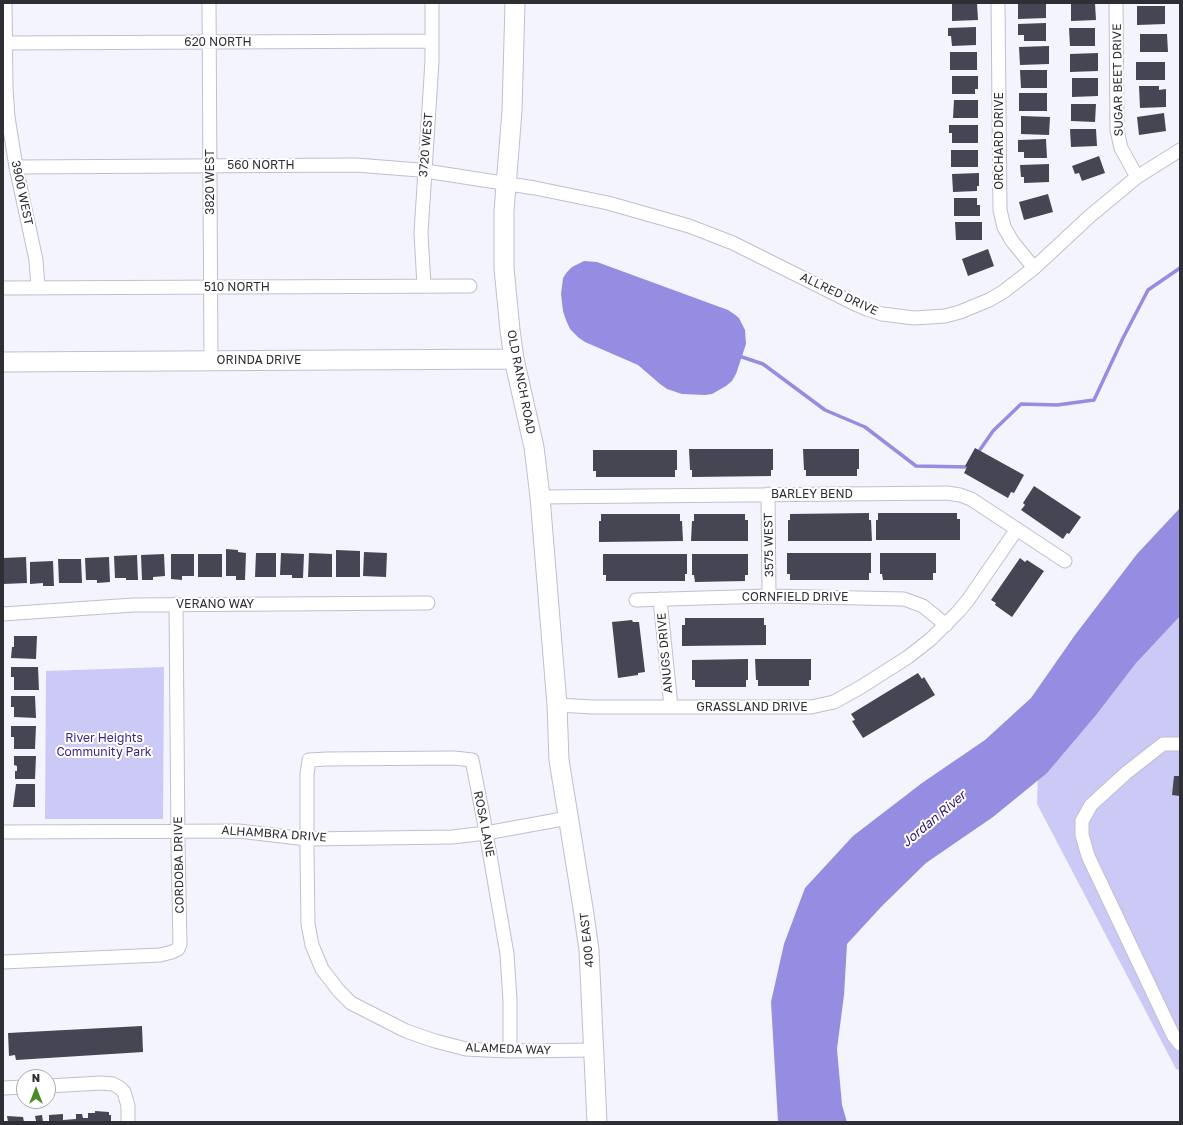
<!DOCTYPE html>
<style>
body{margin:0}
#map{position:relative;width:1183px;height:1125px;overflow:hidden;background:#f4f4fe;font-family:"Golos Text",sans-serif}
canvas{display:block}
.frame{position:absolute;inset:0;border:4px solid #2e2e35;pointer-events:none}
.north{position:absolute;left:16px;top:1069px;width:40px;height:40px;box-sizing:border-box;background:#fff;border:1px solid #ababae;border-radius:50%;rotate:0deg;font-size:11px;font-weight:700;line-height:16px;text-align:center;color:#2e2e35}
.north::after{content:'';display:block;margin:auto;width:14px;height:18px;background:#4c8928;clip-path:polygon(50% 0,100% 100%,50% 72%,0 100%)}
</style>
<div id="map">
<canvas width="1183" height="1125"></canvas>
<div class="frame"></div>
<div class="north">N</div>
</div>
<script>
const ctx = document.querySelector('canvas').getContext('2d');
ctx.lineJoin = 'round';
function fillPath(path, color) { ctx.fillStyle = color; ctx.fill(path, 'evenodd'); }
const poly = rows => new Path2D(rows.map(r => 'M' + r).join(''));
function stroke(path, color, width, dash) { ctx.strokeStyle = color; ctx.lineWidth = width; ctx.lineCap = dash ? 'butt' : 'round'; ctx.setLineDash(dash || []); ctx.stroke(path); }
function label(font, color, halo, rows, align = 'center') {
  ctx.font = font + ' "Golos Text",sans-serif'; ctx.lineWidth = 4; ctx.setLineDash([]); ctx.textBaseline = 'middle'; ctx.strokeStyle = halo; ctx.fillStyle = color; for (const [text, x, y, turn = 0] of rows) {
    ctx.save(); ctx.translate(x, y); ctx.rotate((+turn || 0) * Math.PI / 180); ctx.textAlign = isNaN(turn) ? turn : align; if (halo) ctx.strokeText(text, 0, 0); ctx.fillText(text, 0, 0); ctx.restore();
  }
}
const green = poly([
 [1180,603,1180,1070,1176,1069,1037,804,1038,770],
 [164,667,163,819,45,819,46,671]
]);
const water = poly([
 [584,261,597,262,728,310,734,314,739,318,745,330,746,344,736,374,732,381,726,386,712,394,705,395,682,394,667,389,660,384,638,365,585,342,579,338,570,329,566,320,563,311,561,294,563,278,567,272,572,267],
 [1180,508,1180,616,1136,663,1096,715,1047,773,993,817,926,863,882,906,847,944,844,995,837,1049,842,1105,847,1122,778,1122,771,1002,784,944,805,888,853,836,922,783,985,740,1031,698,1075,635,1137,554]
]);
const stream = poly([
 [742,357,763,364,825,410,865,427,916,466,968,467,969,465],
 [977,454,993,431,1021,404,1057,405,1094,400,1123,338,1148,290,1180,268]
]);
const building = poly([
 [952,3,977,3,978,20,952,21],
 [1018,3,1046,3,1046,18,1018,19],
 [1071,3,1095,3,1096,20,1071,21],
 [1137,6,1165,6,1165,24,1137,25],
 [1046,23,1046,41,1024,41,1024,35,1018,35,1018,24],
 [976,27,976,45,952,46,951,36,948,36,948,28],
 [1069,28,1095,28,1095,46,1070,46],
 [1140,34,1167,34,1168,52,1140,52],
 [1049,46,1049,64,1020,65,1019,47],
 [950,52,977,52,977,70,950,70],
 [1098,53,1098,71,1070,72,1070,54],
 [1136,62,1165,62,1165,80,1136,80],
 [1020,70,1047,70,1047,88,1021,88],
 [952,76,978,76,978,89,975,89,975,94,952,94],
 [1072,78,1098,78,1098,96,1072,97],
 [1139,86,1159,86,1159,90,1166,89,1166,107,1140,108],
 [1019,93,1047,93,1047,111,1019,111],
 [954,100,978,100,978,118,953,118],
 [1071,104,1096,104,1095,122,1071,121],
 [1164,113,1166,131,1139,135,1137,117],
 [1021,116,1050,117,1049,135,1021,134],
 [949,125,978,125,978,143,952,143,952,133,949,133],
 [1070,129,1096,129,1097,146,1071,147],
 [1046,139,1047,158,1024,158,1024,152,1018,152,1018,140],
 [951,150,978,150,978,167,951,167],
 [1099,156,1105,173,1082,181,1079,173,1075,174,1072,166],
 [1049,164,1049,182,1024,183,1024,177,1021,177,1020,165],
 [979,173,979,186,977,186,977,191,953,192,952,174],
 [1048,194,1053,212,1024,220,1019,202],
 [954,198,977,198,977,205,980,205,980,216,954,216],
 [955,222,982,222,982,240,956,240],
 [988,249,994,266,968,276,962,259],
 [975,448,1024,475,1014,493,1011,492,1008,498,964,473,967,467,965,466],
 [689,449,773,449,773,470,771,470,771,476,692,477,692,470,690,470],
 [803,449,859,449,859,469,857,469,857,476,806,476,806,470,804,470],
 [593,450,677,450,677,470,675,470,675,477,596,477,596,471,593,471],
 [1034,486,1081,517,1069,534,1067,533,1063,539,1021,510,1025,505,1023,503],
 [869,513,869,520,871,520,872,541,788,541,788,520,790,520,790,514],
 [878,513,957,513,957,519,960,519,960,540,876,540,876,520,878,520],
 [601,514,680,514,680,521,682,521,683,541,599,542,599,521,601,521],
 [694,514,745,514,745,520,748,520,748,541,691,541,692,521,694,521],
 [226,549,238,550,238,552,246,553,245,580,236,580,236,576,226,576],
 [336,550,360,551,360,577,336,577],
 [364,552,387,553,386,577,363,576],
 [256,553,276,553,276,577,255,577],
 [281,553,304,554,303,578,292,578,292,575,280,575],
 [309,553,332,554,332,577,308,577],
 [787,553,871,553,871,573,869,573,869,580,790,580,790,574,787,574],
 [880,553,936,553,936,573,933,573,933,580,883,580,882,574,880,574],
 [164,554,165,576,153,577,153,580,142,580,141,555],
 [171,554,194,554,194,576,182,576,182,580,171,579],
 [198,554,222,554,222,577,198,577],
 [603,554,687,554,687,574,685,574,685,581,606,581,606,575,603,575],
 [692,554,748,554,748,575,745,575,745,581,695,582,694,575,692,575],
 [137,555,138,580,126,580,126,578,115,578,114,556],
 [26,557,27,583,3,584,3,558],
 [109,557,110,582,97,583,97,580,86,580,85,558],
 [1020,558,1025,562,1027,560,1044,571,1012,617,995,605,996,603,991,600],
 [58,559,81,559,82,583,59,583],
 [53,561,54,586,43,586,43,583,30,584,30,562],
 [685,618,764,618,764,625,766,625,766,645,682,646,682,625,685,625],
 [632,620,633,622,639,622,645,672,638,673,638,675,618,678,612,622],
 [14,636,37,636,36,659,11,658,12,647,14,647],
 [748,659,748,680,746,680,746,687,695,687,695,680,692,680,692,660],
 [755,659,811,659,811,680,809,680,809,686,758,686,758,680,756,680],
 [11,667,38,667,39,690,14,690,14,677,11,677],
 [918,673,922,679,924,677,935,695,863,738,852,721,855,720,851,714],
 [11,696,35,696,36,718,14,717,14,707,11,707],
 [11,726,36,726,35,749,14,749,14,737,11,737],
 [14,756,36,756,35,779,15,779,15,771,17,771,17,766,14,765],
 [1174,776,1180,776,1180,796,1172,795],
 [16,784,35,784,35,807,13,807],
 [142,1026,143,1052,16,1060,15,1055,9,1056,8,1033],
 [95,1111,109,1112,109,1115,111,1115,111,1122,46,1122,46,1121,49,1121,49,1115,63,1114,63,1120,76,1119,76,1114,82,1114,83,1118,88,1118,88,1113,95,1113],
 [42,1115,43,1122,32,1122,32,1121,36,1121,35,1116],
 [7,1116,23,1117,24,1122,8,1122]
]);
const street = poly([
 [5,3,6,89,8,117,16,167,36,260,38,288],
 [209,3,211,361],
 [998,3,1000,210,1004,227,1012,241,1034,268],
 [1116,3,1117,130,1121,148,1137,177],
 [6,43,431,41],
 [16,167,356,165,419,170,535,188,608,203,689,226,733,243,853,303,867,309,882,314,914,318,945,316,960,312,989,300,1003,292,1034,268,1090,216,1137,177,1180,150],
 [424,286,421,233,432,61,432,3],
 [3,288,470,286],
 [768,494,769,596],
 [540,497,947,493,960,495,971,499,1065,561],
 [660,599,671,707],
 [636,600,769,596,904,599,923,606,946,625],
 [3,614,133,605,428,603],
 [557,705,593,707,811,707,834,702,861,687,908,657,931,639,958,612,968,600,1017,529],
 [1180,744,1163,744,1126,773,1091,805,1082,821,1082,835,1088,856,1173,1035,1180,1044],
 [3,832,239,831,307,839,452,837,486,833,568,818],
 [3,962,160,955,172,952,178,949,180,944,178,846,176,604],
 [510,1051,510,1001,507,954,484,821,472,760,454,758,327,759,309,760,307,775,307,852,308,924,312,945,322,969,339,991,351,1003,406,1031,435,1041,466,1049,486,1050,510,1051,594,1050],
 [48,1086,101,1083,113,1084,120,1088,124,1092,128,1106,128,1122],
 [3,1088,24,1087]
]);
const secondary = poly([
 [515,3,512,111,504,211,504,268,510,330,514,359,534,447,540,497,557,705,559,760,583,908,589,950,597,1122],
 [3,362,514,359]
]);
const streetNames = [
 ["620 NORTH",218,42],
 ["SUGAR BEET DRIVE",1118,80,-91],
 ["ORCHARD DRIVE",999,141,-90],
 ["3720 WEST",426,145,-85],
 ["560 NORTH",261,165],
 ["3820 WEST",210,182,-90],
 ["3900 WEST",22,193,78],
 ["510 NORTH",237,287],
 ["ALLRED DRIVE",839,294,25],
 ["ORINDA DRIVE",259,360],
 ["OLD RANCH ROAD",521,382,79],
 ["BARLEY BEND",812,494],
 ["3575 WEST",769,545,-91],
 ["CORNFIELD DRIVE",795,597],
 ["VERANO WAY",215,604],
 ["ANUGS DRIVE",665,653,-95],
 ["GRASSLAND DRIVE",752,707],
 ["ROSA LANE",484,824,79],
 ["ALHAMBRA DRIVE",274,834,4],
 ["CORDOBA DRIVE",179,865,-91],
 ["400 EAST",587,940,-96],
 ["ALAMEDA WAY",508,1049,2]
];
const parkNames = [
 ["River Heights",104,738],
 ["Community Park",104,752]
];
const waterNames = [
 ["Jordan River",934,819,-40]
];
fillPath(green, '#cbcaf6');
fillPath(water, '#948de1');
stroke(stream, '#948de1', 3.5);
fillPath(building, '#454553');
stroke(street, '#bfbfcf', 15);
stroke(secondary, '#bfbfcf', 21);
stroke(street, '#fff', 13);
stroke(secondary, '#fff', 19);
label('12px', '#2e2e35', '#fff', streetNames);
label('12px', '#3a2585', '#fff', parkNames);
label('italic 13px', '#2f1375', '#fff', waterNames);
</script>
